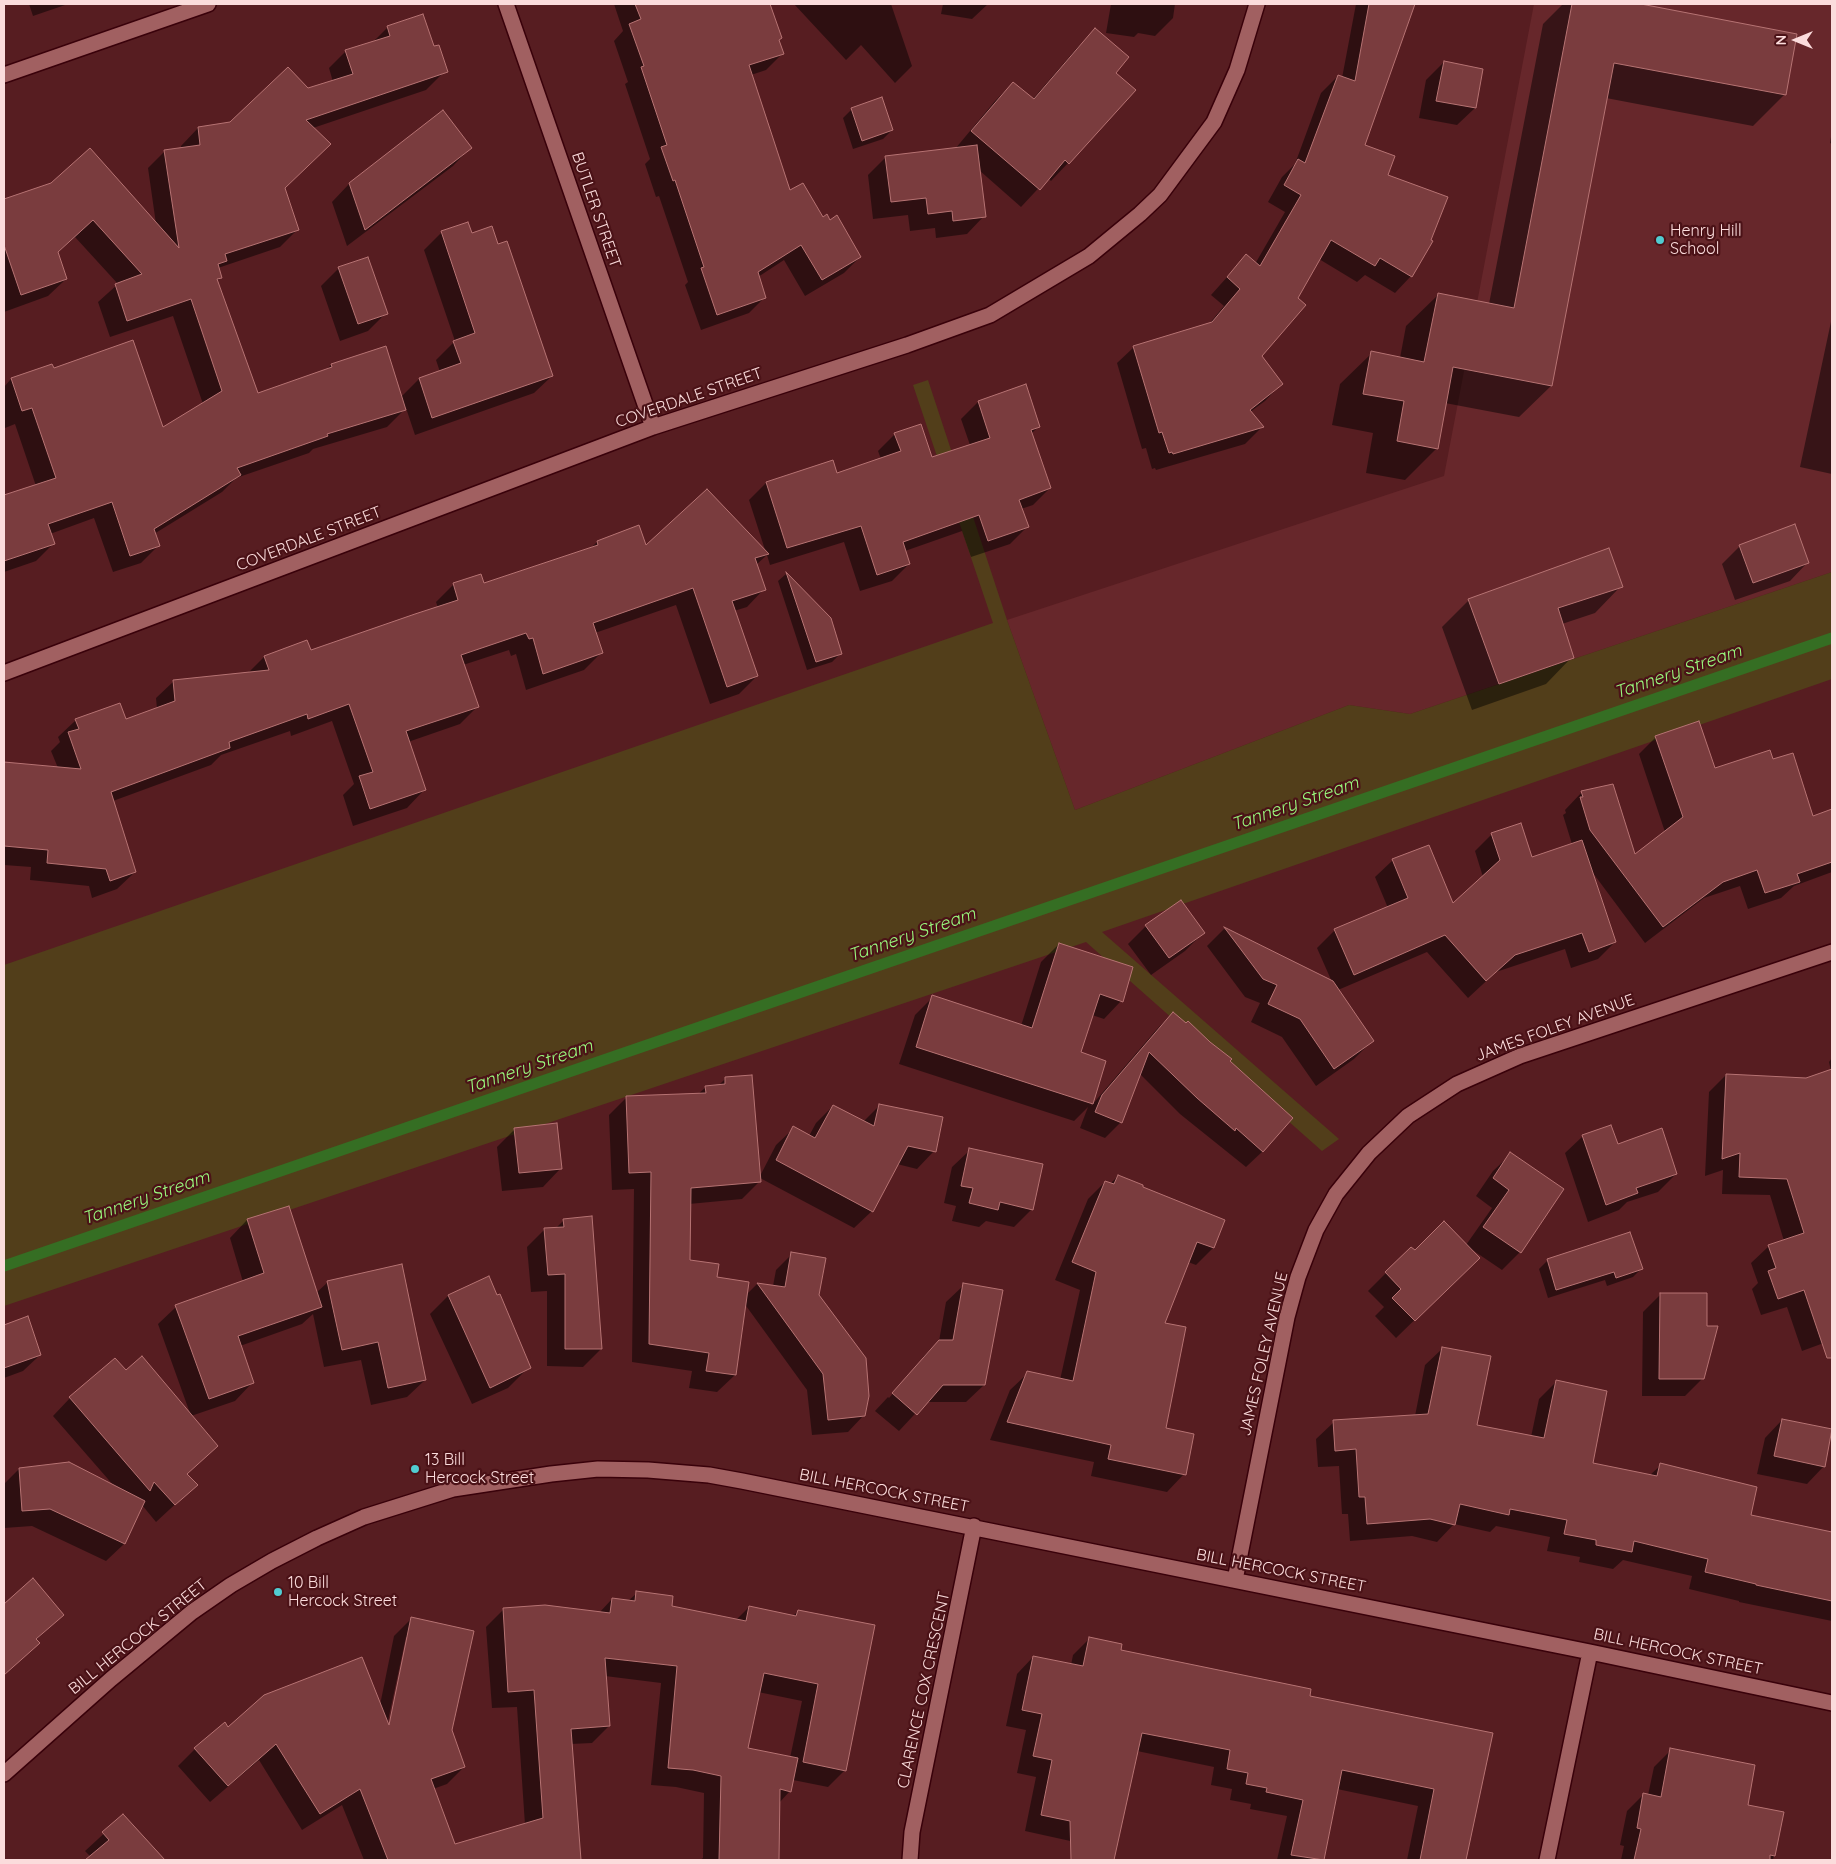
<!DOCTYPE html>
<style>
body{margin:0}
#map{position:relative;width:1836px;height:1864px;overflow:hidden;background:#571d21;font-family:Quicksand,sans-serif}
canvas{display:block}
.frame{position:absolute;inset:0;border:5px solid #fbdcdc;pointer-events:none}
.north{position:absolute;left:1771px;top:15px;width:50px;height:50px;-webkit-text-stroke:4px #4b1217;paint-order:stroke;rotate:270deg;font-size:14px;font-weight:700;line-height:20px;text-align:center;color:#fbdcdc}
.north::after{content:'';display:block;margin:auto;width:18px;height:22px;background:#fbdcdc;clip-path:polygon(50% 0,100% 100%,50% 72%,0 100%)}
</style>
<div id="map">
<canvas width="1836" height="1864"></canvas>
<div class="frame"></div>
<div class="north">N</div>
</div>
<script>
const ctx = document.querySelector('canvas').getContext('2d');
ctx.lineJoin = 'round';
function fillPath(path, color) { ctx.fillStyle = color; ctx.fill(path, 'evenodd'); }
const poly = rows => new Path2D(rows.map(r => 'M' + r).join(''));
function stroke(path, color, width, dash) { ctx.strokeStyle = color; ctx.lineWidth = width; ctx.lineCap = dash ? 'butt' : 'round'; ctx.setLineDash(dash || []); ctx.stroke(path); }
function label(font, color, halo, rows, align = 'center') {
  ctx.font = font + ' Quicksand,sans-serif'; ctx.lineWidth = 4.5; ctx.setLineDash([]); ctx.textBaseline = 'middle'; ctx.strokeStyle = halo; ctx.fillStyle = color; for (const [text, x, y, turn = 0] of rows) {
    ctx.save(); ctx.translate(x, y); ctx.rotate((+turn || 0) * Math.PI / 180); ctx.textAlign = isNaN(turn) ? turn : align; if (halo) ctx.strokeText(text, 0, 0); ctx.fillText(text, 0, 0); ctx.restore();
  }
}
const built = poly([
 [1534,4,1832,4,1832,572,1410,714,1349,705,1075,810,1007,620,1444,476]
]);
const green = poly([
 [928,380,1007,620,1075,810,1349,705,1410,714,1832,572,1832,679,1102,932,1339,1139,1322,1151,1086,942,4,1306,4,965,993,623,913,385]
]);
const shadow = poly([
 [29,4,68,4,33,16],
 [614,4,768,4,781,38,778,41,782,54,766,70,751,75,789,192,822,219,860,257,844,273,805,296,784,260,758,277,765,297,749,313,701,330,685,285,688,282,659,196,656,197,645,164,650,159,625,84,628,82,614,41,623,31],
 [794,4,891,4,912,66,895,83,861,45,846,60],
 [943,4,988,4,972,19,941,14],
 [1111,4,1175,4,1173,18,1155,36,1138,33,1134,37,1106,33],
 [1356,4,1414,4,1363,146,1386,175,1411,276,1395,293,1365,275,1357,282,1319,259,1260,356,1281,384,1265,401,1250,412,1262,427,1245,444,1156,470,1155,468,1152,469,1146,448,1142,449,1117,363,1134,347,1209,324,1224,306,1211,295,1246,256,1255,264,1285,212,1268,202,1282,177,1295,164,1321,93,1338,76,1342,78],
 [1563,4,1634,4,1796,35,1784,95,1753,126,1606,98,1551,386,1519,417,1445,403,1436,449,1405,480,1366,473,1373,433,1332,425,1340,384,1372,353,1400,358,1406,326,1438,295,1489,304,1543,24],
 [388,27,443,73,426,90,313,128,284,188,298,229,280,247,218,268,221,277,217,281,258,395,325,371,331,365,385,348,400,398,419,379,440,372,436,360,455,341,424,250,442,232,471,235,498,246,552,376,534,393,415,435,406,408,387,427,313,449,309,453,236,478,222,492,154,534,158,546,141,563,113,572,94,518,50,534,53,544,36,561,4,572,4,497,36,486,15,424,5,428,4,424,4,387,11,379,52,365,53,370,163,429,203,404,173,316,110,337,98,302,118,284,75,237,57,253,66,279,48,296,4,312,4,201,52,184,156,224,148,168,165,151,181,149,181,146,198,128,230,124,308,89,333,82,329,68,346,51,372,43],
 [1095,30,1114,73,1134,90,1068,163,1051,181,1048,178,1021,207,979,170,984,216,967,234,936,238,935,228,910,231,908,215,873,219,868,175,886,157,955,149,995,101,1013,83,1032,100,1077,48],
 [1444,62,1475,108,1457,125,1419,118,1426,80],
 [852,109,892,130,883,139,853,149,843,118],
 [1832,131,1832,144,1830,143],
 [470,148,453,166,347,246,332,202,349,184],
 [339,268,386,313,368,331,340,341,321,286],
 [1832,317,1832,474,1800,467],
 [978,402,1039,426,1031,434,1050,488,1033,505,1021,509,1027,527,1010,544,971,557,962,531,905,551,909,564,892,581,860,591,844,542,770,565,767,555,756,565,764,589,747,607,734,611,757,676,739,694,710,704,676,605,595,633,602,652,584,670,526,690,516,654,511,656,509,650,463,665,477,707,460,724,408,742,424,790,407,808,353,826,343,795,354,784,332,721,291,736,290,731,221,755,211,765,113,801,135,872,117,889,92,898,89,886,30,880,31,867,4,865,4,763,58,768,51,751,60,742,58,737,76,720,125,720,157,709,156,698,174,681,247,674,264,657,310,652,438,608,436,602,454,584,484,585,589,550,597,542,645,547,766,553,749,500,766,483,836,474,881,459,878,451,895,434,931,459,970,445,961,419],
 [1740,546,1807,563,1790,581,1735,600,1722,564],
 [786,574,830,619,841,653,832,662,807,670,778,581],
 [1621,586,1595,613,1562,624,1572,657,1546,684,1472,710,1442,627,1469,600],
 [1656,737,1714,769,1772,761,1812,817,1832,810,1832,872,1794,886,1781,898,1748,909,1740,886,1704,898,1645,943,1593,873,1615,942,1598,959,1571,968,1565,949,1496,972,1468,998,1427,952,1338,990,1372,1041,1354,1059,1316,1086,1282,1037,1251,1022,1260,1003,1245,997,1207,946,1224,929,1332,982,1317,948,1335,930,1388,908,1375,877,1393,860,1452,905,1483,877,1475,851,1492,834,1531,858,1572,844,1563,815,1566,813,1565,810,1582,792,1635,856,1665,832,1639,754],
 [1146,926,1203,933,1185,951,1151,975,1128,944],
 [1059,944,1121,1001,1104,1019,1092,1015,1079,1053,1104,1062,1091,1106,1157,1029,1173,1013,1228,1062,1263,1151,1246,1167,1180,1114,1140,1074,1121,1122,1105,1138,1080,1128,1088,1107,1074,1121,899,1064,915,1015,933,997,1021,1026,1041,962],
 [1832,1058,1832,1340,1802,1351,1787,1307,1761,1315,1752,1289,1758,1283,1751,1263,1769,1246,1784,1241,1770,1195,1722,1194,1723,1170,1705,1176,1709,1092,1726,1075,1806,1079,1831,1071,1829,1062],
 [726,1078,760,1176,776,1145,794,1128,809,1136,816,1123,833,1106,863,1122,880,1105,934,1151,917,1169,897,1164,872,1211,854,1228,760,1178,760,1181,742,1199,689,1204,688,1261,745,1296,757,1284,773,1286,776,1270,792,1254,818,1295,864,1415,848,1432,812,1435,807,1390,744,1303,735,1375,717,1392,689,1388,692,1371,632,1362,634,1189,612,1190,609,1115,627,1097,697,1095,706,1087,718,1086],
 [515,1129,560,1169,543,1187,502,1191,497,1147],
 [1583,1136,1617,1145,1676,1174,1658,1192,1627,1202,1619,1210,1588,1222,1565,1153],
 [970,1150,1032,1209,1014,1227,986,1221,979,1227,952,1221,956,1206,944,1203,952,1167],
 [1511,1154,1520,1252,1502,1270,1471,1249,1478,1258,1396,1338,1375,1316,1384,1307,1368,1291,1411,1248,1415,1252,1466,1245,1492,1208,1476,1196,1493,1171],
 [1118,1176,1141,1188,1224,1221,1213,1248,1196,1265,1188,1262,1164,1324,1164,1429,1184,1474,1167,1492,1091,1476,1094,1462,990,1440,1010,1390,1028,1373,1060,1380,1080,1290,1055,1280,1088,1199,1105,1182,1110,1184],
 [289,1207,316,1293,328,1282,425,1380,407,1397,371,1405,361,1360,324,1367,313,1314,302,1324,240,1346,252,1383,235,1401,191,1416,217,1446,186,1475,196,1485,156,1522,142,1505,124,1544,106,1561,32,1526,4,1528,4,1484,19,1469,114,1486,53,1416,70,1398,126,1372,191,1416,158,1324,176,1307,243,1282,230,1238,247,1220],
 [564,1220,601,1349,583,1367,547,1366,547,1291,531,1292,527,1247,545,1229,555,1229],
 [1629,1234,1641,1269,1633,1277,1607,1286,1605,1280,1548,1298,1539,1269,1547,1261],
 [488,1278,526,1370,508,1388,472,1404,430,1314,448,1296],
 [964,1285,984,1385,966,1402,926,1402,899,1431,875,1411,888,1397,889,1398,925,1357,923,1357,939,1341,946,1302],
 [1661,1294,1703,1378,1685,1396,1642,1396,1643,1312],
 [27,1318,40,1355,23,1371,4,1378,4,1326],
 [1443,1348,1475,1425,1531,1437,1539,1399,1556,1382,1591,1464,1650,1475,1661,1465,1750,1516,1832,1533,1832,1621,1739,1602,1739,1601,1689,1589,1692,1576,1623,1560,1613,1569,1579,1562,1580,1557,1547,1551,1550,1537,1496,1526,1490,1532,1454,1524,1437,1542,1412,1536,1350,1541,1348,1514,1342,1514,1339,1466,1318,1467,1316,1439,1334,1422,1415,1416,1425,1365],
 [1782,1420,1832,1430,1824,1466,1807,1484,1757,1474,1765,1438],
 [33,1580,62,1615,36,1640,38,1643,4,1675,4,1605],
 [637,1593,671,1607,736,1620,749,1607,793,1616,798,1611,845,1770,828,1787,793,1780,790,1791,779,1803,778,1860,700,1860,703,1858,704,1793,676,1787,651,1785,661,1683,605,1676,609,1726,592,1743,571,1744,579,1860,364,1860,342,1805,302,1830,259,1760,210,1802,178,1766,195,1749,228,1728,380,1705,394,1636,411,1619,464,1767,447,1784,433,1789,455,1846,525,1825,517,1707,492,1708,486,1627,503,1610,599,1613,612,1599,628,1601],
 [406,1637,408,1637,388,1731,386,1730],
 [758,1692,802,1701,790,1758,747,1749],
 [1089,1639,1119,1651,1308,1697,1491,1734,1465,1860,1407,1860,1418,1806,1337,1789,1322,1860,1277,1860,1287,1816,1250,1809,1251,1804,1230,1800,1232,1789,1211,1785,1214,1767,1137,1751,1102,1848,1025,1831,1036,1777,1017,1773,1026,1730,1006,1726,1017,1674,1033,1657,1071,1665,1073,1655],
 [1671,1750,1746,1806,1782,1813,1773,1860,1621,1860,1624,1846,1620,1845,1627,1811,1644,1794,1648,1795,1654,1767],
 [123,1816,164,1860,87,1860,91,1857,85,1851]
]);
const stream = poly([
 [4,1266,1832,638]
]);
const building = poly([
 [635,4,770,4,782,38,779,40,784,54,749,65,790,190,803,183,823,217,827,214,830,220,837,215,861,257,822,280,801,245,758,272,766,298,717,315,701,268,704,267,675,180,673,181,661,147,667,145,641,67,644,66,629,24,641,19,635,4],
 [1369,4,1415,4,1365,145,1395,156,1388,175,1448,197,1431,240,1433,241,1412,277,1380,258,1375,266,1331,240,1298,298,1306,305,1262,356,1283,384,1250,410,1264,427,1173,454,1172,452,1169,453,1162,432,1159,433,1133,346,1212,322,1240,289,1227,277,1246,254,1260,266,1301,195,1284,185,1298,159,1305,163,1338,75,1355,81,1369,4],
 [1572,4,1641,4,1797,34,1786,95,1614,63,1552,386,1453,367,1438,449,1397,441,1404,401,1363,394,1371,351,1424,362,1438,293,1514,308,1572,4],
 [423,14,434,46,439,45,448,72,306,120,331,144,285,188,299,230,225,254,227,261,218,264,222,278,217,279,258,393,332,367,331,364,386,346,406,410,327,434,328,436,237,468,241,475,154,529,160,546,130,556,112,502,48,524,55,544,4,561,4,495,56,478,32,408,22,411,11,378,52,364,54,368,133,340,163,427,222,391,191,299,127,321,115,284,142,274,93,220,58,252,67,279,21,295,4,245,4,199,51,183,90,148,179,248,164,150,200,145,198,127,230,122,288,67,308,88,353,74,345,50,390,36,387,26,423,14],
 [1095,28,1129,57,1116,73,1136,90,1069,164,1065,160,1040,190,971,131,1013,82,1034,99,1095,28],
 [1444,61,1483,69,1476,108,1436,101,1444,61],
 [882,97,893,130,862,141,851,108,882,97],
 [443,110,472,148,365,230,349,183,443,110],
 [977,145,986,217,953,221,952,211,928,214,926,198,891,202,885,156,977,145],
 [468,222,472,233,492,226,498,244,507,241,553,376,432,418,419,378,461,363,453,341,475,333,441,231,468,222],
 [368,257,388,314,358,324,338,267,368,257],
 [1026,384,1040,427,1031,430,1051,488,1019,500,1029,527,988,541,979,515,903,542,910,564,877,575,861,526,787,548,766,482,833,460,837,473,901,451,894,433,921,424,932,457,990,438,978,401,1026,384],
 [707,489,769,554,755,558,766,590,732,601,758,676,727,687,693,588,593,623,603,653,543,674,533,638,529,639,526,633,461,655,479,707,406,731,426,790,370,809,359,776,373,772,349,704,308,719,307,714,229,742,230,748,111,792,136,872,110,881,106,869,47,863,48,850,4,846,4,762,81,769,68,732,79,729,75,719,120,703,126,719,175,701,173,680,269,670,264,656,307,640,311,650,415,614,458,600,453,583,481,574,484,583,598,545,597,541,639,525,646,545,707,489],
 [1795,524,1809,563,1753,583,1739,545,1795,524],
 [1609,548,1623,587,1558,608,1574,658,1499,684,1468,599,1609,548],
 [786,572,831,618,842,654,816,662,786,572],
 [1699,721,1715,768,1770,750,1773,759,1793,753,1813,816,1832,809,1832,862,1797,874,1800,882,1765,893,1757,870,1723,882,1663,927,1590,830,1580,797,1583,797,1581,791,1613,784,1635,854,1683,817,1655,736,1699,721],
 [1521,823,1532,857,1582,840,1616,942,1589,952,1582,933,1515,955,1486,981,1445,935,1354,975,1334,929,1408,898,1392,859,1429,845,1453,903,1500,860,1491,833,1521,823],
 [1181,900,1205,933,1169,958,1145,925,1181,900],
 [1224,927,1333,981,1374,1041,1334,1069,1300,1019,1268,1004,1277,985,1263,979,1224,927],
 [1059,943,1133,967,1123,1002,1100,994,1081,1052,1106,1061,1093,1104,916,1047,932,995,1032,1028,1059,943],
 [1173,1012,1186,1023,1188,1021,1210,1042,1232,1059,1230,1061,1293,1118,1263,1152,1236,1128,1235,1131,1197,1098,1149,1052,1122,1123,1095,1112,1102,1095,1173,1012],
 [1832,1069,1832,1358,1827,1358,1804,1290,1778,1299,1768,1271,1776,1268,1768,1245,1804,1233,1787,1179,1739,1177,1740,1153,1722,1159,1726,1074,1806,1078,1832,1069],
 [752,1075,761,1182,691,1188,690,1260,719,1264,717,1277,749,1282,736,1375,706,1371,709,1353,649,1344,651,1172,629,1173,626,1096,706,1093,705,1086,725,1084,725,1077,752,1075],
 [879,1104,943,1117,936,1152,908,1146,873,1212,776,1160,793,1126,815,1138,833,1105,874,1126,879,1104],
 [557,1123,562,1169,519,1173,514,1128,557,1123],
 [1611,1125,1618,1144,1662,1128,1677,1174,1636,1188,1638,1193,1606,1205,1582,1135,1611,1125],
 [969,1148,1043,1164,1033,1210,1000,1202,998,1210,969,1203,973,1188,961,1186,969,1148],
 [1510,1152,1564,1189,1521,1253,1483,1227,1509,1190,1493,1178,1510,1152],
 [1118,1175,1143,1185,1143,1187,1225,1220,1214,1248,1197,1242,1165,1323,1186,1327,1166,1428,1194,1434,1186,1475,1108,1459,1111,1445,1007,1422,1027,1371,1073,1381,1096,1272,1072,1262,1105,1181,1114,1184,1118,1175],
 [289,1206,322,1307,238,1336,254,1383,209,1399,175,1305,264,1273,247,1219,289,1206],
 [592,1216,602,1349,565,1349,565,1274,548,1275,544,1228,564,1227,563,1219,592,1216],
 [1444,1221,1480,1258,1415,1321,1392,1298,1401,1289,1385,1272,1411,1247,1415,1250,1444,1221],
 [1630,1232,1643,1269,1616,1278,1614,1272,1556,1290,1547,1259,1630,1232],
 [791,1252,826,1258,819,1295,866,1358,869,1396,865,1416,828,1420,823,1374,757,1283,785,1287,791,1252],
 [402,1264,426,1380,388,1388,378,1342,342,1350,327,1281,402,1264],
 [489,1276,497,1295,500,1294,531,1368,490,1388,448,1295,489,1276],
 [963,1283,1003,1290,985,1385,943,1385,917,1415,892,1393,939,1340,953,1340,963,1283],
 [1660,1293,1707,1293,1707,1326,1718,1326,1704,1379,1659,1379,1660,1293],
 [28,1316,41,1355,4,1368,4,1325,28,1316],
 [1442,1347,1491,1356,1477,1425,1544,1438,1556,1380,1607,1391,1593,1463,1657,1476,1660,1463,1757,1487,1751,1515,1832,1532,1832,1601,1756,1585,1756,1584,1705,1572,1708,1559,1634,1541,1632,1552,1596,1545,1596,1540,1564,1534,1567,1520,1510,1509,1509,1515,1460,1504,1455,1525,1430,1519,1367,1524,1365,1497,1359,1497,1356,1449,1335,1451,1333,1420,1428,1414,1442,1347],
 [142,1356,218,1446,187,1474,198,1485,175,1505,154,1482,150,1491,69,1397,115,1358,126,1370,142,1356],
 [1782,1419,1832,1429,1825,1467,1774,1456,1782,1419],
 [69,1462,145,1501,125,1544,50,1509,22,1511,19,1468,69,1462],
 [33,1578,64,1615,36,1639,40,1643,4,1675,4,1604,33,1578],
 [636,1591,673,1596,672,1606,746,1621,749,1606,796,1616,798,1610,875,1625,846,1771,803,1762,818,1684,764,1673,748,1748,798,1758,791,1792,780,1789,779,1860,719,1860,721,1776,693,1770,668,1768,677,1666,605,1658,610,1726,571,1729,581,1860,388,1860,360,1789,320,1814,276,1744,228,1786,194,1748,225,1722,228,1727,264,1695,362,1657,389,1725,411,1617,474,1631,452,1730,465,1767,431,1779,455,1844,543,1818,534,1690,508,1692,503,1608,545,1605,610,1613,612,1598,635,1601,636,1591],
 [1089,1637,1122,1644,1121,1650,1311,1689,1310,1696,1493,1733,1466,1860,1420,1860,1434,1789,1342,1770,1324,1860,1291,1855,1303,1800,1266,1792,1267,1788,1246,1784,1248,1773,1227,1769,1230,1750,1142,1733,1114,1860,1071,1860,1070,1821,1041,1815,1052,1760,1033,1756,1042,1714,1022,1710,1033,1656,1083,1666,1089,1637],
 [1670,1748,1755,1765,1748,1805,1784,1812,1775,1856,1770,1855,1770,1860,1634,1860,1641,1829,1637,1828,1643,1793,1661,1797,1670,1748],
 [123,1814,165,1860,85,1860,109,1840,102,1832,123,1814]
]);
const minor = poly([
 [506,4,653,427],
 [4,75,208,4],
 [4,673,653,427,907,345,990,315,1089,256,1140,214,1160,195,1214,122,1237,70,1257,4],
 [1235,1580,1287,1317,1298,1277,1316,1230,1336,1194,1369,1153,1408,1116,1457,1084,1520,1056,1832,952],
 [4,1774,111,1679,192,1612,231,1585,272,1561,317,1538,364,1517,453,1489,551,1474,598,1469,648,1470,709,1475,742,1481,1590,1652,1832,1703],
 [910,1860,912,1832,974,1526],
 [1547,1860,1590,1652]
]);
const markers = [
 [1660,240,5,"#51ccd1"],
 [415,1469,5,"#51ccd1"],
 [278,1592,5,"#51ccd1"]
];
const streetNames = [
 ["BUTLER STREET",596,210,71],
 ["COVERDALE STREET",689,398,-19],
 ["COVERDALE STREET",309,539,-21],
 ["JAMES FOLEY AVENUE",1555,1028,-20],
 ["JAMES FOLEY AVENUE",1264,1354,-77],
 ["BILL HERCOCK STREET",884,1491,11],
 ["BILL HERCOCK STREET",1281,1571,11],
 ["BILL HERCOCK STREET",138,1637,-39],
 ["BILL HERCOCK STREET",1678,1652,12],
 ["CLARENCE COX CRESCENT",924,1690,-78]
];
const poiNames = [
 ["Henry Hill",1670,231],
 ["School",1670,249],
 ["13 Bill",425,1460],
 ["Hercock Street",425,1478],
 ["10 Bill",288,1583],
 ["Hercock Street",288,1601]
];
const waterNames = [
 ["Tannery Stream",1678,672,-19],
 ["Tannery Stream",1295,804,-19],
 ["Tannery Stream",912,935,-19],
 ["Tannery Stream",529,1067,-19],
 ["Tannery Stream",146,1198,-19]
];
fillPath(built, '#67272b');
fillPath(green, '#523e1a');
fillPath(shadow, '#0007');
stroke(stream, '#356e23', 11);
fillPath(building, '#7a3c3e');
stroke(building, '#b67373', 1);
stroke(minor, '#39010a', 18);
stroke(minor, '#a16061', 15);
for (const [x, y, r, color] of markers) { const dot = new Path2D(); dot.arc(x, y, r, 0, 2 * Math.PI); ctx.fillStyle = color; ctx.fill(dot); stroke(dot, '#4b1217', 2); }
label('16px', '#fbdcdc', '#4b1217', streetNames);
label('16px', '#fbdcdc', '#4b1217', poiNames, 'left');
label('italic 18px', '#99f97d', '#4b1217', waterNames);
</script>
